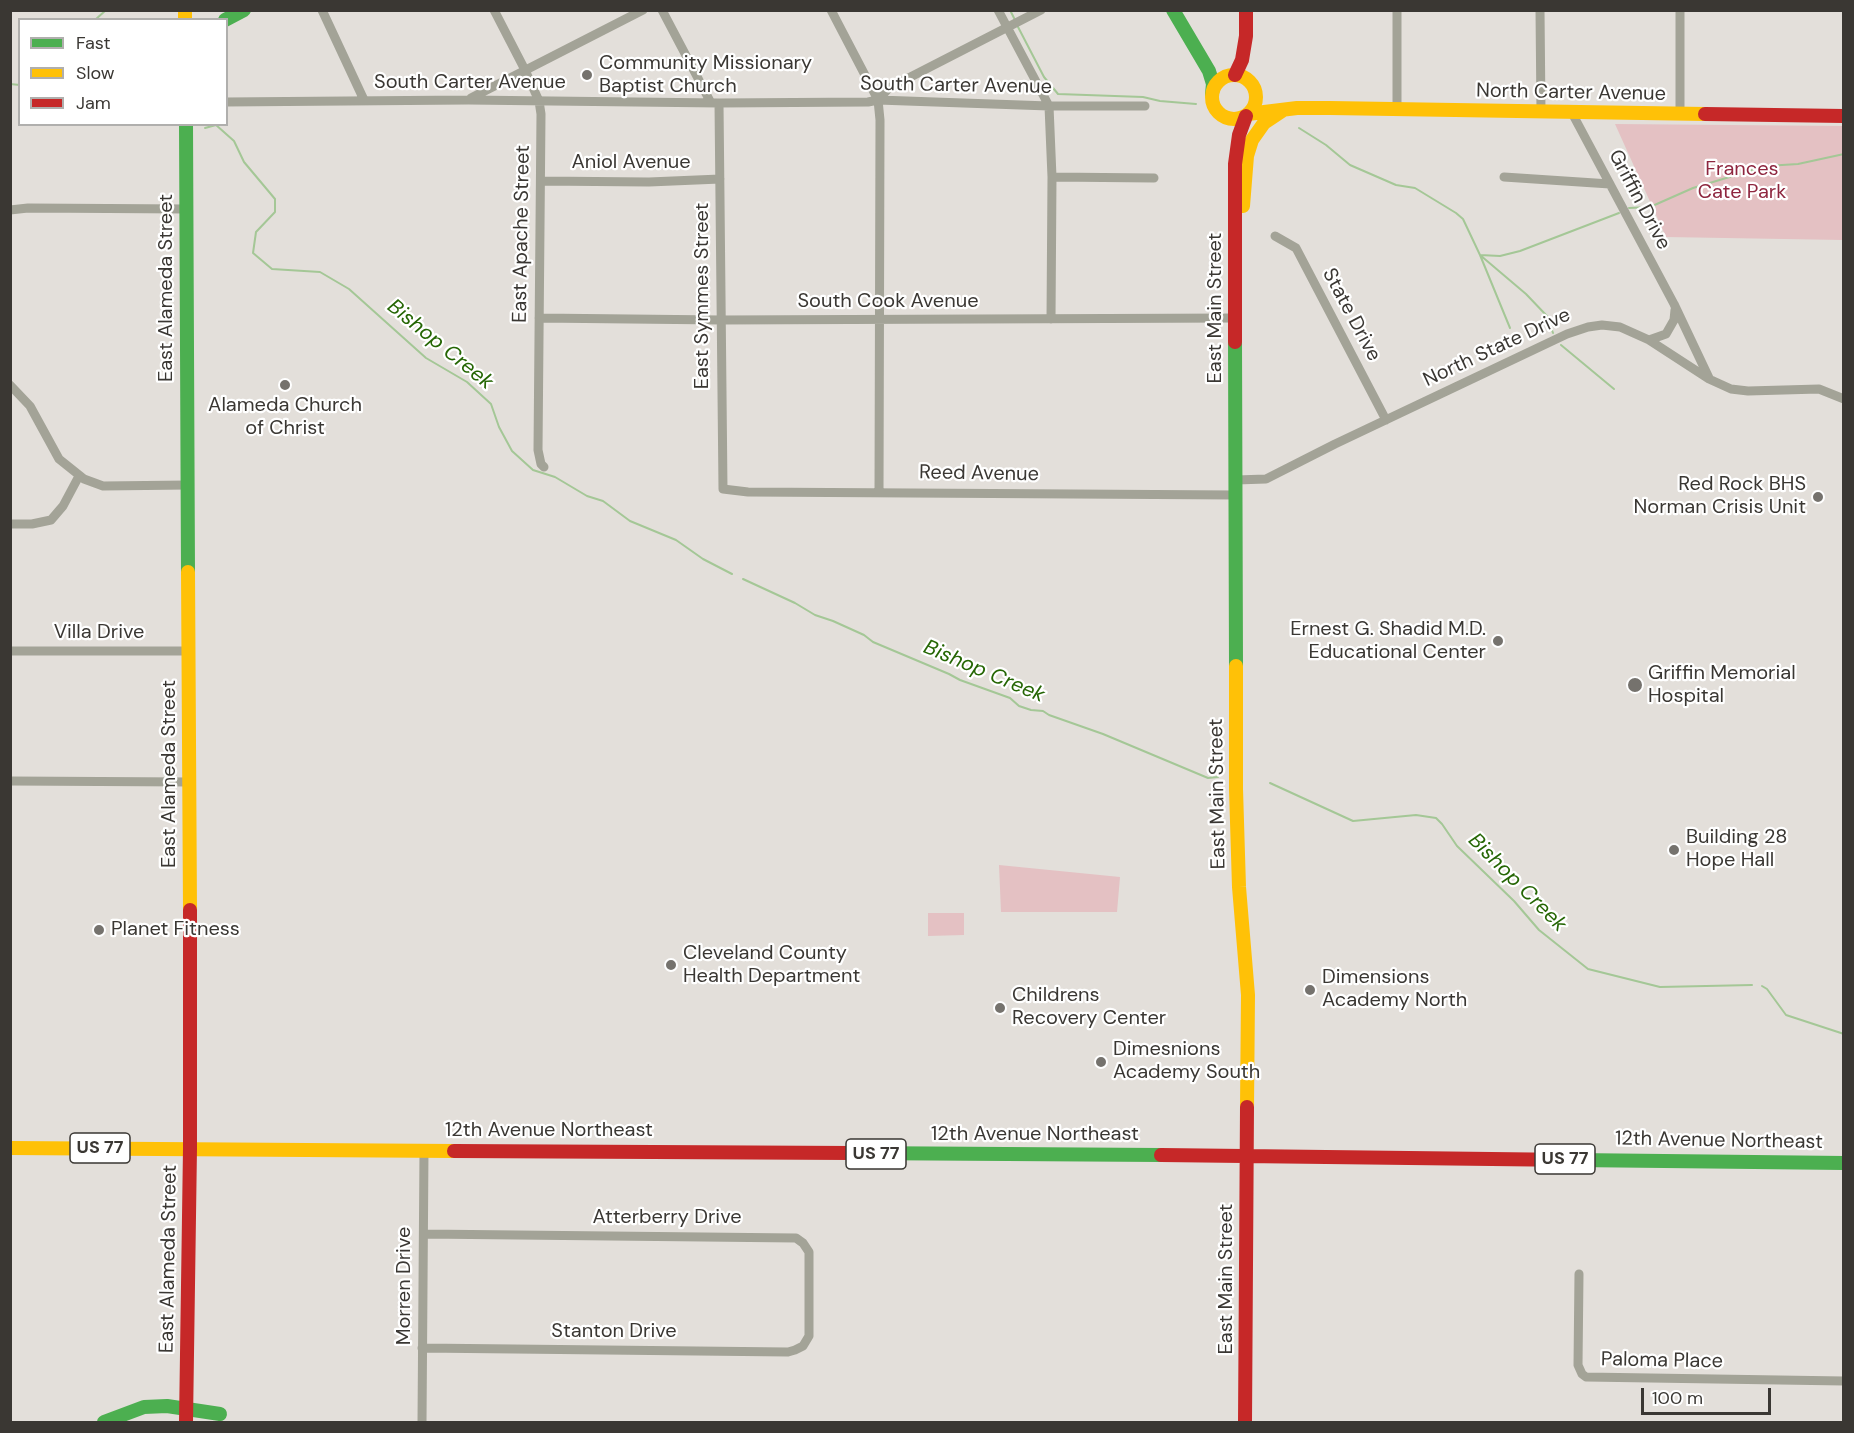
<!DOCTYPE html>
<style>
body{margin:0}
#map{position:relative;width:1854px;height:1433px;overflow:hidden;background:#e3dfda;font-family:"DM Sans",sans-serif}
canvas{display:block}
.frame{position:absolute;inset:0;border:12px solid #3a3733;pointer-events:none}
.legend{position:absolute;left:18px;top:18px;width:210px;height:108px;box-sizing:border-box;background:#fff;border:2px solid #b0afad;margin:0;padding:8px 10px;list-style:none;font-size:18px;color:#3a3733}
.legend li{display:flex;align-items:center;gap:12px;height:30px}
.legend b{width:30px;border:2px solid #b0afad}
.scale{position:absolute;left:1641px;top:1388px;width:130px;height:27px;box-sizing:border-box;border:3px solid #3a3733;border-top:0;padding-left:8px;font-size:18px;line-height:21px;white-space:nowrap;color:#3a3733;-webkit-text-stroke:4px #fff;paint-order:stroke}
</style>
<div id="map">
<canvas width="1854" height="1433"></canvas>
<div class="frame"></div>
<ul class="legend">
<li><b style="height:8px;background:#4caf50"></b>Fast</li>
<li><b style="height:8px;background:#ffc107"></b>Slow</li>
<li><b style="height:8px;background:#c62828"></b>Jam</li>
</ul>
<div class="scale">100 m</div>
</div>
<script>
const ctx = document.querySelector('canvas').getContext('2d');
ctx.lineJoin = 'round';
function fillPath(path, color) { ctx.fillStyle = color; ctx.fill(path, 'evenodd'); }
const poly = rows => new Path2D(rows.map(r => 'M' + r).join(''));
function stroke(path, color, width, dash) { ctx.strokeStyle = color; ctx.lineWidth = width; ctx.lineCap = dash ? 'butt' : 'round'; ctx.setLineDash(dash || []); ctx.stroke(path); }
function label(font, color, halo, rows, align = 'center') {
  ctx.font = font + ' "DM Sans",sans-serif'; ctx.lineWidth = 4.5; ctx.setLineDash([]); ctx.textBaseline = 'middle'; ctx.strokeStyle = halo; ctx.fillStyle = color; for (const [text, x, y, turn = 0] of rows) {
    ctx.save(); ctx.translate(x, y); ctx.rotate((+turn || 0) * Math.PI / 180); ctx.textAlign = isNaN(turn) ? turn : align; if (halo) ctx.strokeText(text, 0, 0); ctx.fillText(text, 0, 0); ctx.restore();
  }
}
const green = poly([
 [1615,124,1843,126,1843,240,1666,237],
 [999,865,1120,877,1117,912,1001,912],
 [928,913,964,913,964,935,928,936]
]);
const stream = poly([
 [1010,10,1015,20],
 [95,20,106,10],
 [1017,25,1044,77,1058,94,1143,97,1160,101,1196,104],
 [10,84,20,85],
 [205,128,216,125,234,141,244,162,275,199,275,212,256,232,253,253,272,269,320,272,349,289,426,358,467,382,491,404,499,427,512,451,533,470,555,477,587,496,603,501,630,521,676,540,703,559,732,574],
 [1299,128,1326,145,1350,165,1396,185,1415,188,1456,213,1463,219,1480,255,1526,294,1547,316,1553,333],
 [1629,208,1650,207,1693,188,1766,166,1798,164,1844,154],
 [1510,328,1480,255,1500,256,1520,251,1619,213],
 [1561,345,1614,389],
 [743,579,795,603,815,615,833,621,864,635,873,642,949,674,960,680,1010,698,1019,706,1031,710,1043,711,1049,715,1103,734,1208,778,1218,777],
 [1270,783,1353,821,1416,815,1436,818,1442,824,1457,846,1514,901,1539,930,1588,969,1660,987,1752,985],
 [1762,986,1767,989,1786,1015,1844,1034]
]);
const street = poly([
 [322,10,364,100],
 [494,10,525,70,539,101,541,114,538,450,541,464,544,467],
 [662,10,711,103],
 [831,10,878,100,880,120,879,491],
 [998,10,1049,106,1052,177,1051,319],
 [1397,10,1397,109],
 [1540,10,1541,112],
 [1680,10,1680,115],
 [471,98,643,10],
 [878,100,889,88,1041,10],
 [226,102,468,100,719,103,868,102,878,100,1049,106,1145,106],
 [719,103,723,489,748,492,1236,495],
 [1572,113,1674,304,1709,378],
 [1052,177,1154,178],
 [1504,177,1610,184],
 [541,181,649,182,720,179],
 [10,210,28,208,187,209],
 [1275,236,1296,248,1386,420],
 [539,318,721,320,1236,318],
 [1649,340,1666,334,1674,320,1675,310],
 [10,385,30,406,59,459,84,479,103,486,188,485],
 [1236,480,1266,479,1335,444,1567,334,1588,327,1602,325,1620,327,1649,340,1709,379,1731,389,1748,391,1819,389,1844,399],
 [10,524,32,524,51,520,63,506,79,476],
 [10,651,188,651],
 [10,781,189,782],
 [1579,1274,1578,1365,1582,1374,1586,1377,1844,1381],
 [422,1348,788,1352,795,1350,803,1346,809,1336,809,1252,803,1243,796,1238,424,1234],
 [422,1422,424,1150]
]);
const fast = poly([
 [1173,10,1209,71,1213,84,1212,94],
 [225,20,244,10],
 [186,124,188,572],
 [1235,342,1236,666],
 [852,1153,1161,1155],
 [1574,1160,1844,1163],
 [104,1422,144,1407,167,1406,220,1414]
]);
const slow = poly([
 [185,10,185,20],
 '1212 97a22 22 0 1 1 44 0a22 22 0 1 1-44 0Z',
 [1248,114,1297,108,1330,108,1705,114],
 [1243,206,1247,156,1252,140,1264,123,1282,111],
 [188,572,190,910],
 [1236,666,1236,789,1239,887,1248,995,1247,1107],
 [10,1148,454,1151]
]);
const jam = poly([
 [1235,75,1242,60,1246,36,1246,10],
 [1705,114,1844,116],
 [1235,342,1235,164,1239,135,1246,116],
 [454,1151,852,1153],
 [1161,1155,1574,1160],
 [186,1422,190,1148,190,910],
 [1245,1422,1247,1107]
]);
const markers = [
 [587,75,6,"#75726d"],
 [285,385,6,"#75726d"],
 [1818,497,6,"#75726d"],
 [1498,641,6,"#75726d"],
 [1635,685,8,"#75726d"],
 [1674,850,6,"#75726d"],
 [99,930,6,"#75726d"],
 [671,965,6,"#75726d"],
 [1310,990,6,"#75726d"],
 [1000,1008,6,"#75726d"],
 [1101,1062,6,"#75726d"]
];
const shields = [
 [100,1148,60],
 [876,1154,60],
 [1565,1159,60]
];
const shieldNames = [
 ["US 77",100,1148],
 ["US 77",876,1154],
 ["US 77",1565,1159]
];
const poiNames = [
 ["Community Missionary",599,64],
 ["Baptist Church",599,87],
 ["Alameda Church",285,406,"center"],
 ["of Christ",285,429,"center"],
 ["Red Rock BHS",1806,485,"right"],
 ["Norman Crisis Unit",1806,508,"right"],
 ["Ernest G. Shadid M.D.",1486,630,"right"],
 ["Educational Center",1486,653,"right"],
 ["Griffin Memorial",1648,674],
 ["Hospital",1648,697],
 ["Building 28",1686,838],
 ["Hope Hall",1686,861],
 ["Planet Fitness",111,930],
 ["Cleveland County",683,954],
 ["Health Department",683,977],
 ["Dimensions",1322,978],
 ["Academy North",1322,1001],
 ["Childrens",1012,996],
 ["Recovery Center",1012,1019],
 ["Dimesnions",1113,1050],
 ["Academy South",1113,1073]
];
const streetNames = [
 ["South Carter Avenue",470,83],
 ["South Carter Avenue",956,86,1],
 ["North Carter Avenue",1571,93,1],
 ["Aniol Avenue",631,163],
 ["Griffin Drive",1639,200,62],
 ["East Apache Street",522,234,-89],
 ["East Alameda Street",167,288,-90],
 ["East Symmes Street",703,296,-90],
 ["South Cook Avenue",888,302],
 ["East Main Street",1216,308,-90],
 ["State Drive",1351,315,62],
 ["North State Drive",1497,348,-25],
 ["Reed Avenue",979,474,1],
 ["Villa Drive",99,633],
 ["East Alameda Street",170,774,-90],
 ["East Main Street",1218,794,-91],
 ["12th Avenue Northeast",549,1131],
 ["12th Avenue Northeast",1035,1135],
 ["12th Avenue Northeast",1719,1141,1],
 ["Atterberry Drive",667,1218],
 ["East Alameda Street",169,1259,-89],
 ["East Main Street",1227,1279,-90],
 ["Morren Drive",405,1286,-90],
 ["Stanton Drive",614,1332],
 ["Paloma Place",1662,1361,1]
];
const parkNames = [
 ["Frances",1742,170],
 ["Cate Park",1742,193]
];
const waterNames = [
 ["Bishop Creek",440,345,39],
 ["Bishop Creek",984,672,23],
 ["Bishop Creek",1517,883,45]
];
fillPath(green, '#e4c1c3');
stroke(stream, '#a4c796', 2);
stroke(street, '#a3a397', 9);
stroke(fast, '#4caf50', 14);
stroke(slow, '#ffc107', 14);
stroke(jam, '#c62828', 14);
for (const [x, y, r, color] of markers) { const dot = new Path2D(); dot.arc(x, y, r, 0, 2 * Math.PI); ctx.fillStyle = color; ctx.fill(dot); stroke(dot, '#fff', 2); }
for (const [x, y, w] of shields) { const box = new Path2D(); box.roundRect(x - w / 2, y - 15, w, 30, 4.5); ctx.fillStyle = '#fff'; ctx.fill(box); stroke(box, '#3a3733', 1.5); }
label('bold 18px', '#3a3733', null, shieldNames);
label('20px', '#3a3733', '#fff', poiNames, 'left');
label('20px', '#3a3733', '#fff', streetNames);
label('20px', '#8e263f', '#fff', parkNames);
label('italic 21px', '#256604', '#fff', waterNames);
</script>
